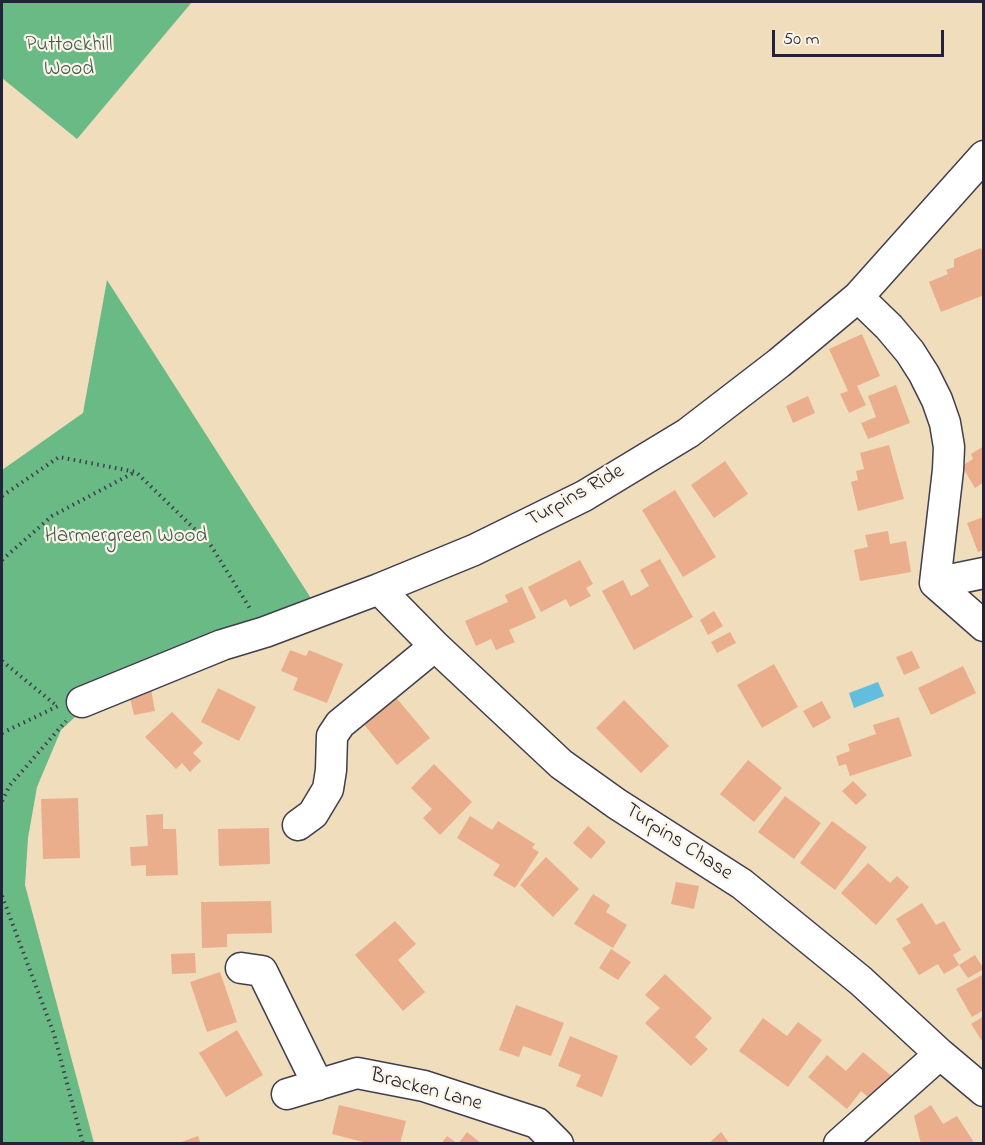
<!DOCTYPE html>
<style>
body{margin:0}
#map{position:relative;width:985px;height:1145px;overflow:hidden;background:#efddbb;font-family:"Indie Flower",sans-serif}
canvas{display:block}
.frame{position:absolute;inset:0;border:3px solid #22223b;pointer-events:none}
.scale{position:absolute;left:772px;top:30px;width:172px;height:27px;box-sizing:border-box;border:3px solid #22223b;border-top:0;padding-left:8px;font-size:18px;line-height:21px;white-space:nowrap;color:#22223b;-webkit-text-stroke:4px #fcf5e5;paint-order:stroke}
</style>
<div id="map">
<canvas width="985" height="1145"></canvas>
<div class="frame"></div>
<div class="scale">50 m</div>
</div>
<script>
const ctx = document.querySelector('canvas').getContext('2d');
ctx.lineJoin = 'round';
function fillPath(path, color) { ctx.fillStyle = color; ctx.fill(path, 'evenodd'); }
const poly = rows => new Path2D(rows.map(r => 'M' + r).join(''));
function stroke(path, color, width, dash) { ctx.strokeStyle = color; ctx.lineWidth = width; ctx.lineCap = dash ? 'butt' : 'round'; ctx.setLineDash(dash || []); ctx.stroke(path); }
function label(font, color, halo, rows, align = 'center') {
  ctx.font = font + ' "Indie Flower",sans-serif'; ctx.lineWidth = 4.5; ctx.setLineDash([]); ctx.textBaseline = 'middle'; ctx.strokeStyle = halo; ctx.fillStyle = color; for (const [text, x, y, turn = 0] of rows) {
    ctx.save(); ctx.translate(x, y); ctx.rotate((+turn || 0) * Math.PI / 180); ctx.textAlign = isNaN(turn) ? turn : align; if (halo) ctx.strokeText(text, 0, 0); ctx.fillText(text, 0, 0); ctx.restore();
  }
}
const forest = poly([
 [2,2,192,2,77,139,2,78],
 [107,280,314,603,88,705,61,730,37,787,28,838,25,885,94,1143,2,1143,2,470,83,413]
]);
const water = poly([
 [878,682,884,696,854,708,849,693]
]);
const building = poly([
 [981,248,984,255,984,295,941,312,929,282,948,274,946,270,954,267,954,259],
 [862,334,880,376,857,386,866,405,849,413,840,394,848,391,829,349],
 [896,385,910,423,868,439,861,423,876,417,868,396],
 [808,396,815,413,793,423,786,406],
 [889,445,904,499,858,511,851,482,858,480,856,471,864,469,860,453],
 [984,446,984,482,975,488,962,466,973,459,971,454],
 [725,461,748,494,714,518,691,485],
 [675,490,716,557,683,577,642,510],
 [984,517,984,550,978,552,967,523],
 [888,531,890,544,906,541,911,572,860,581,854,550,868,547,865,535],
 [660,559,693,617,634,650,602,591,623,580,631,596,639,592,649,586,640,570],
 [580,560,593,584,586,588,591,596,570,607,566,599,541,612,528,587],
 [522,587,536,618,509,630,515,642,496,650,491,639,476,646,465,621,508,602,505,595],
 [714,611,723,626,708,635,700,620],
 [730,632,736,643,717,653,711,642],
 [290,650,306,656,309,650,343,664,327,703,293,690,298,678,281,671],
 [912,651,920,668,904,675,896,657],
 [774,664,798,707,762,728,737,685],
 [963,666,976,693,931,715,918,688],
 [218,688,256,707,239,741,201,722],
 [151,689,155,711,134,715,129,693],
 [394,695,430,738,397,765,362,722],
 [624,700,669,746,641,773,596,728],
 [822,701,831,718,813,728,803,711],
 [172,712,203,743,193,753,201,761,190,772,182,763,176,769,145,737],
 [899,717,912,756,850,776,846,764,839,766,836,756,850,751,848,744,876,734,873,725],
 [748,760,782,788,754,822,720,794],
 [434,764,472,802,440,835,423,818,432,809,411,788],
 [853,781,867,795,856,805,842,791],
 [785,796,821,823,794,859,758,832],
 [78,798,80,858,43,859,41,799],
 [163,814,163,829,176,829,178,875,146,876,146,865,131,866,130,847,148,846,146,815],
 [470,816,492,830,498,821,535,844,532,848,539,852,515,888,493,875,500,865,457,838],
 [832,821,867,847,835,890,800,863],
 [588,826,606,842,591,859,573,843],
 [269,828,270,864,219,866,218,829],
 [546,857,579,889,553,917,520,885],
 [868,863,890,883,897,876,909,887,876,925,841,893],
 [676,882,699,886,694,909,671,904],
 [593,894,610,905,606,912,627,925,613,948,574,924],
 [271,901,272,933,227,934,227,947,202,948,201,902],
 [922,903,936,925,944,921,952,935,961,950,953,955,959,965,975,955,984,969,968,978,959,965,944,974,938,964,919,975,902,948,911,943,896,919],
 [395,921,416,944,398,960,425,992,403,1011,355,955],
 [611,949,631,962,618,980,599,968],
 [195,953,196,973,172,974,171,954],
 [220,972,237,1022,207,1032,190,982],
 [665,974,712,1018,695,1037,708,1049,691,1066,645,1023,660,1008,645,995],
 [984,974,984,1010,972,1017,956,989],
 [516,1005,564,1023,551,1056,523,1046,519,1057,499,1050],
 [984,1016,984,1044,971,1024],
 [763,1018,787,1036,798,1022,822,1040,788,1087,739,1051],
 [237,1030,263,1075,226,1097,199,1053],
 [570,1036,618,1056,602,1097,576,1086,581,1075,558,1066],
 [863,1052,895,1079,875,1103,861,1091,847,1109,808,1077,827,1055,846,1071],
 [339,1105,406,1121,400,1144,371,1144,332,1134],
 [931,1105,943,1124,957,1116,975,1144,921,1144,914,1116],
 [467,1132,482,1144,458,1144],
 [721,1132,730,1144,708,1144],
 [198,1136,201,1144,179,1144,179,1143],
 [447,1136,458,1144,441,1144]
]);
const path = poly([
 [2,496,59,457,136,472,210,544,251,610],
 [2,560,52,516,135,472],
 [2,661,57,706],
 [2,733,58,706],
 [2,801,10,785,66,721],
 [2,896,54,1034,83,1144]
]);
const minor = poly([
 [858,297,889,327,910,352,924,374,937,400,945,423,949,447,948,470,935,583],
 [935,583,984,626],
 [935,583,984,573],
 [379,589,435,646,561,764,617,804,742,884,861,981,940,1054,984,1091],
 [82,702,222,645,265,632,379,589,474,550,584,496,688,433,779,363,858,297,984,156],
 [298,825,313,814,328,789,331,770,332,736,340,724,435,646],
 [241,968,262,971,318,1085],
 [287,1094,357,1073,424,1086,537,1123,558,1144],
 [839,1144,940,1054]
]);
const parkNames = [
 ["Puttockhill",69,47],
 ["Wood",69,71],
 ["Harmergreen Wood",126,538]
];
const streetNames = [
 ["Turpins Ride",576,497,-29],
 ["Turpins Chase",678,843,33],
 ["Bracken Lane",426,1091,15]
];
fillPath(forest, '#6aba86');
fillPath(water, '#61bedf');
fillPath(building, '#ebae8c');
stroke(minor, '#413e4e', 33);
stroke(path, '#413e4e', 4, [1.5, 4.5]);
stroke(minor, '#fff', 30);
label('21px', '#3f5959', '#fcf5e5', parkNames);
label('21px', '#22223b', '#fcf5e5', streetNames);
</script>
